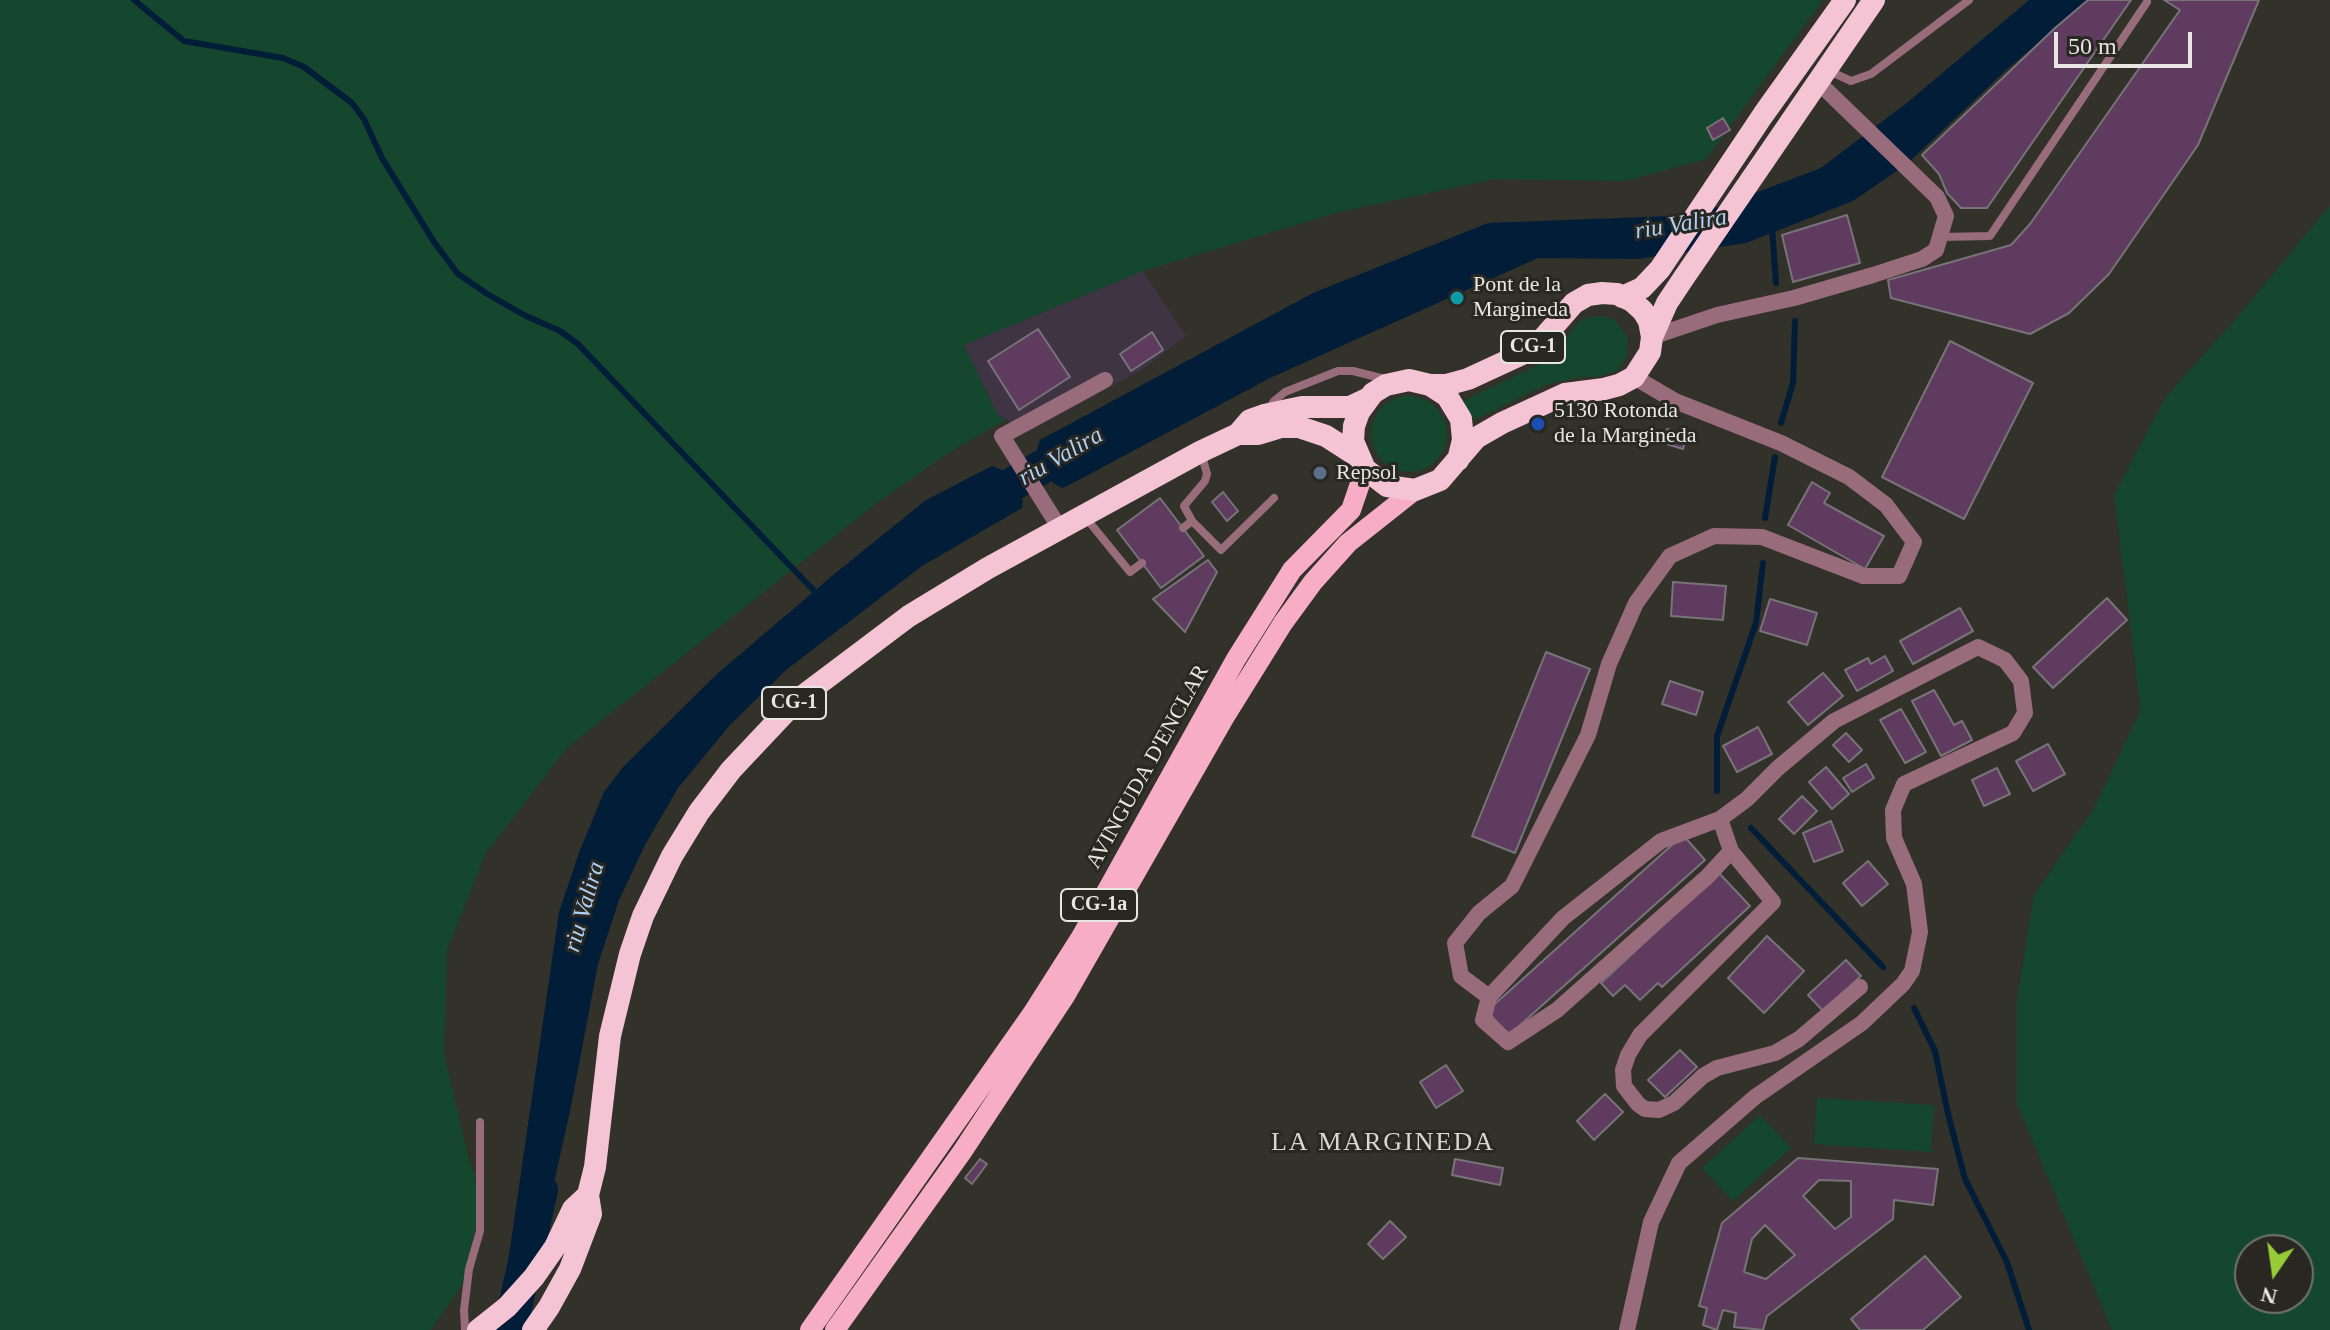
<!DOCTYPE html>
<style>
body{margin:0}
#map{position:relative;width:2330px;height:1330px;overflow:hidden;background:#32312a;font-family:"Times New Roman",serif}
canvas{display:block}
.north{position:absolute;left:2234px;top:1234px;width:80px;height:80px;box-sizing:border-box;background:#282721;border:2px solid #74736e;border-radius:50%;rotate:193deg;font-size:22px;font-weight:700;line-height:32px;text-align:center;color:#e7e6e2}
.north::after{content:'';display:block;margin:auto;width:28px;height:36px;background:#98cb38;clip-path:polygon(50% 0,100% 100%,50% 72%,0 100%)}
.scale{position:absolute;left:2054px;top:32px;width:138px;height:36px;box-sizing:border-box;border:4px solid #e7e6e2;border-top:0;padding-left:10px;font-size:24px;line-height:28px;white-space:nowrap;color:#e7e6e2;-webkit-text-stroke:6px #282721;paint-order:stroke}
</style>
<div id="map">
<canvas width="2330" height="1330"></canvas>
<div class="north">N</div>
<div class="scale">50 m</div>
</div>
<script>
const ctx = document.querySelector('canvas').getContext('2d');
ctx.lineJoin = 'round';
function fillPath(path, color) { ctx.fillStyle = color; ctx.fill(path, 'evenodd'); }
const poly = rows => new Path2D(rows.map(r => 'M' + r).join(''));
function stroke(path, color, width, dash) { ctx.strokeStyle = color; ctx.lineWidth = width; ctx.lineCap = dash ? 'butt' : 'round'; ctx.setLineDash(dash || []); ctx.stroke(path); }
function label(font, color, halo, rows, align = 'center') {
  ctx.font = font + ' "Times New Roman",serif'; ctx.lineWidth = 6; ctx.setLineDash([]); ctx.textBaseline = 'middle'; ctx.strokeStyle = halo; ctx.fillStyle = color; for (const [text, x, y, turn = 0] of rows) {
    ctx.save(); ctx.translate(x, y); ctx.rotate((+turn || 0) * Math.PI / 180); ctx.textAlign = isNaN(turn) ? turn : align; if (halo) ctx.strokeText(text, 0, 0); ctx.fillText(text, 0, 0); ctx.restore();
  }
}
const industrial = poly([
 [1143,271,1186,336,1143,369,1027,433,997,414,964,345]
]);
const green = poly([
 [0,0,1823,0,1706,159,1626,181,1495,179,1339,212,1143,271,964,345,997,414,1005,420,950,452,874,505,568,747,486,853,447,950,444,1054,467,1151,482,1200,462,1286,431,1330,0,1330],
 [2330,205,2330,1330,2112,1330,2017,1104,2017,1000,2034,895,2094,808,2141,710,2114,495,2165,398,2240,314],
 [2250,1250,2298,1250,2298,1298,2250,1298],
 [1604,316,1615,320,1628,337,1627,356,1618,370,1597,377,1581,377,1548,384,1474,420,1463,401,1538,365,1554,353,1580,321,1590,317],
 '1371 434a38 38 0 1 1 76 0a38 38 0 1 1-76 0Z',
 [1817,1098,1934,1105,1931,1152,1814,1144],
 [1760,1115,1791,1148,1733,1201,1702,1168]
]);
const water = poly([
 [2029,0,2089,0,2005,71,1907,164,1853,201,1746,243,1638,259,1538,258,1270,378,1071,484,1062,488,1053,483,1037,449,1040,440,1313,293,1488,223,1697,215,1821,168,1908,102],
 [992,466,1007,472,1023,501,1022,508,922,566,786,670,729,726,678,788,645,845,619,900,598,964,570,1111,549,1205,510,1274,513,1256,509,1255,559,912,580,850,604,792,624,766,717,674,832,576,926,500]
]);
const stream = poly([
 [134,0,184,41,283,58,304,67,352,103,364,119,382,158,434,242,458,274,489,295,526,316,560,331,578,344,820,597],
 [1772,227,1776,283],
 [1781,423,1793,383,1795,321],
 [1765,518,1775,457],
 [1717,791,1717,736,1756,623,1763,563],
 [1751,828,1883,967],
 [1914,1008,1935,1051,1948,1114,1965,1179,2007,1262,2029,1330]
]);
const river = poly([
 [975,506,1085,442],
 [510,1330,541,1190]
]);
const building = poly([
 [2088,0,2131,0,1987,208,1961,208,1947,193,1939,174,1922,155,2055,28,2088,0],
 [2164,0,2259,0,2198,145,2109,274,2069,313,2030,334,1891,298,1888,280,2011,245,2030,224,2180,10,2164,0],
 [1723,118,1730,130,1713,140,1707,128,1723,118],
 [1847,215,1860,263,1793,282,1782,235,1847,215],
 [1038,329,1070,377,1019,410,988,361,1038,329],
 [1152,332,1163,350,1131,371,1120,354,1152,332],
 [1950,341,2033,383,1964,519,1882,477,1950,341],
 [1667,429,1687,435,1683,449,1663,443,1667,429],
 [1812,482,1830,493,1824,503,1884,536,1865,569,1788,525,1812,482],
 [1223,492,1238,511,1227,521,1212,502,1223,492],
 [1160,498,1204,556,1161,588,1117,530,1160,498],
 [1208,560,1217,572,1185,632,1153,599,1208,560],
 [1673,582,1726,586,1723,620,1671,616,1673,582],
 [2107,598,2127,620,2053,688,2033,667,2107,598],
 [1770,599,1817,613,1807,645,1760,631,1770,599],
 [1960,608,1973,631,1913,664,1900,641,1960,608],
 [1546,652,1590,669,1515,853,1472,836,1546,652],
 [1885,656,1893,671,1857,691,1845,670,1868,658,1871,664,1885,656],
 [1823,673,1843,696,1808,725,1788,702,1823,673],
 [1670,681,1703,692,1696,715,1662,704,1670,681],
 [1934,690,1954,725,1962,721,1972,740,1941,756,1912,701,1934,690],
 [1901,709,1926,752,1905,763,1880,720,1901,709],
 [1758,727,1772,754,1737,772,1723,746,1758,727],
 [1846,733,1862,750,1849,762,1833,745,1846,733],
 [2048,744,2065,774,2033,791,2016,761,2048,744],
 [1866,764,1874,778,1852,792,1843,778,1866,764],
 [1826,767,1849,794,1832,809,1809,782,1826,767],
 [1997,768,2010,794,1984,806,1972,780,1997,768],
 [1802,796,1817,811,1794,834,1779,819,1802,796],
 [1831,821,1843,851,1814,862,1803,833,1831,821],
 [1683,835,1705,860,1509,1035,1487,1011,1683,835],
 [1868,861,1888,884,1862,906,1843,883,1868,861],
 [1719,873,1750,906,1662,987,1658,983,1640,1000,1625,985,1613,996,1601,983,1719,873],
 [1767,936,1804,971,1764,1013,1728,978,1767,936],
 [1846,960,1861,976,1823,1011,1808,995,1846,960],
 [1680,1050,1697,1067,1665,1097,1648,1080,1680,1050],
 [1446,1065,1463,1091,1436,1108,1420,1082,1446,1065],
 [1605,1094,1623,1112,1594,1140,1577,1121,1605,1094],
 [1798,1158,1938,1169,1933,1205,1894,1200,1893,1219,1767,1316,1763,1330,1734,1327,1736,1313,1723,1310,1717,1330,1703,1325,1707,1308,1699,1306,1722,1223,1798,1158],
 [1819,1180,1851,1181,1851,1217,1835,1229,1803,1196,1819,1180],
 [1765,1225,1795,1255,1766,1279,1744,1272,1752,1239,1765,1225],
 [980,1159,987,1164,972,1184,965,1178,980,1159],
 [1455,1159,1503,1168,1500,1185,1452,1175,1455,1159],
 [1390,1221,1406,1237,1383,1259,1368,1244,1390,1221],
 [1925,1256,1961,1297,1923,1330,1860,1330,1851,1319,1925,1256]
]);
const service = poly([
 [1827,70,1851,81,1871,74,1969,0],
 [1941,237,1990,236,2147,2],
 [1268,410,1274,401,1285,392,1338,371,1353,371,1385,379],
 [1086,518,1130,572,1142,563],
 [1192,521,1221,550,1274,498],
 [1183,528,1192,521,1184,506,1205,481,1207,474,1201,452],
 [465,1330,464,1310,469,1269,480,1231,480,1122]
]);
const minor = poly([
 [1652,337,1717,315,1794,298,1873,275,1922,259,1936,250,1946,216,1937,197,1818,82],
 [1059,527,1002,436,1105,380],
 [1731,851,1773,902,1640,1035,1628,1055,1623,1070,1624,1086,1638,1104,1645,1109,1659,1110,1674,1103,1703,1076,1717,1068,1775,1053,1799,1039,1860,987],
 [1489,997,1461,976,1455,943,1479,913,1512,886,1588,735,1609,664,1636,603,1670,556,1714,536,1762,537,1863,576,1899,576,1914,542,1886,505,1849,477,1781,443,1675,401,1634,377],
 [1627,1330,1651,1222,1679,1163,1755,1097,1862,1023,1903,984,1912,971,1920,932,1914,884,1894,838,1893,810,1904,784,2013,733,2025,713,2021,681,2005,660,1978,647,1834,721,1778,768,1747,799,1720,819,1661,841,1563,918,1489,997,1483,1020,1508,1042,1557,1010,1708,876,1731,851,1720,819]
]);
const primary = poly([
 [810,1330,1032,1014,1081,937,1236,659,1292,570,1351,510,1365,469],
 [835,1330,962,1152,1065,996,1224,718,1283,623,1313,582,1348,543,1415,490]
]);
const trunk = poly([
 [1622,297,1642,288,1660,269,1763,115,1845,0],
 [1430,385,1446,385,1468,379,1520,355,1538,344,1574,303,1588,295,1602,293,1617,294,1632,301,1643,311,1649,321,1652,337],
 [1238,434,1250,420,1264,415,1302,407,1350,407,1367,399],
 [1458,460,1463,440,1461,419,1447,396,1430,385,1409,380,1386,385,1373,393,1359,412,1354,426,1353,441,1365,469,1387,486,1415,490,1440,480,1476,438,1502,423,1565,394,1604,389,1619,385,1634,377,1650,352,1652,337,1667,303,1683,279,1874,0],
 [478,1330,507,1307,534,1277,555,1247,573,1209,588,1195],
 [533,1330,549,1307,570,1269,591,1214,588,1195,595,1167,610,1036,630,954,643,916,672,856,699,812,731,770,796,701,909,616,988,568,1200,452,1238,434,1258,434,1281,427,1299,427,1326,436,1357,456]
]);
const markers = [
 [1457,298,8,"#0f9aa8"],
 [1538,424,8,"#1a4fb4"],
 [1320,473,8,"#5c6f8a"]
];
const shields = [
 [1533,347,64],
 [794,703,64],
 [1099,905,76]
];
const shieldNames = [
 ["CG-1",1533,347],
 ["CG-1",794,703],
 ["CG-1a",1099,905]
];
const poiNames = [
 ["Pont de la",1473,285],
 ["Margineda",1473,310],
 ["5130 Rotonda",1554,411],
 ["de la Margineda",1554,436],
 ["Repsol",1336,473]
];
const streetNames = [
 ["AVINGUDA D'ENCLAR",1148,767,-61]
];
const waterNames = [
 ["riu Valira",1681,225,-9],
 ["riu Valira",1061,457,-30],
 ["riu Valira",585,907,-74]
];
const quarterNames = [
 ["LA MARGINEDA",1383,1143]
];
fillPath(industrial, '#3e3443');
fillPath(green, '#14472e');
fillPath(water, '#021d37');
stroke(stream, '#021d37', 6);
stroke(river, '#021d37', 34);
fillPath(building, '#5f3b60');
stroke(building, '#787378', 2);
stroke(service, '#996c7b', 8);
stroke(minor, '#996c7b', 16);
stroke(primary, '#f7adc5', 20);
stroke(trunk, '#f5c4d4', 22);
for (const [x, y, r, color] of markers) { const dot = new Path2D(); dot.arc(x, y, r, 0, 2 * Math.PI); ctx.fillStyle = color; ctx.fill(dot); stroke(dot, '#282721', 3); }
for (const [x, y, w] of shields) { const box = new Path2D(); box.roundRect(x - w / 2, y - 16, w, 32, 6); ctx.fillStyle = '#282721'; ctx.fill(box); stroke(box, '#e7e6e2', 2); }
label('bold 20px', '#e7e6e2', null, shieldNames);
label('22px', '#e7e6e2', '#282721', poiNames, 'left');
label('22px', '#e7e6e2', '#282721', streetNames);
label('italic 24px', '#add0f4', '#282721', waterNames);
ctx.letterSpacing = '2px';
label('26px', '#d8d6ce', '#282721', quarterNames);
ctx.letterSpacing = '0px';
</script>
